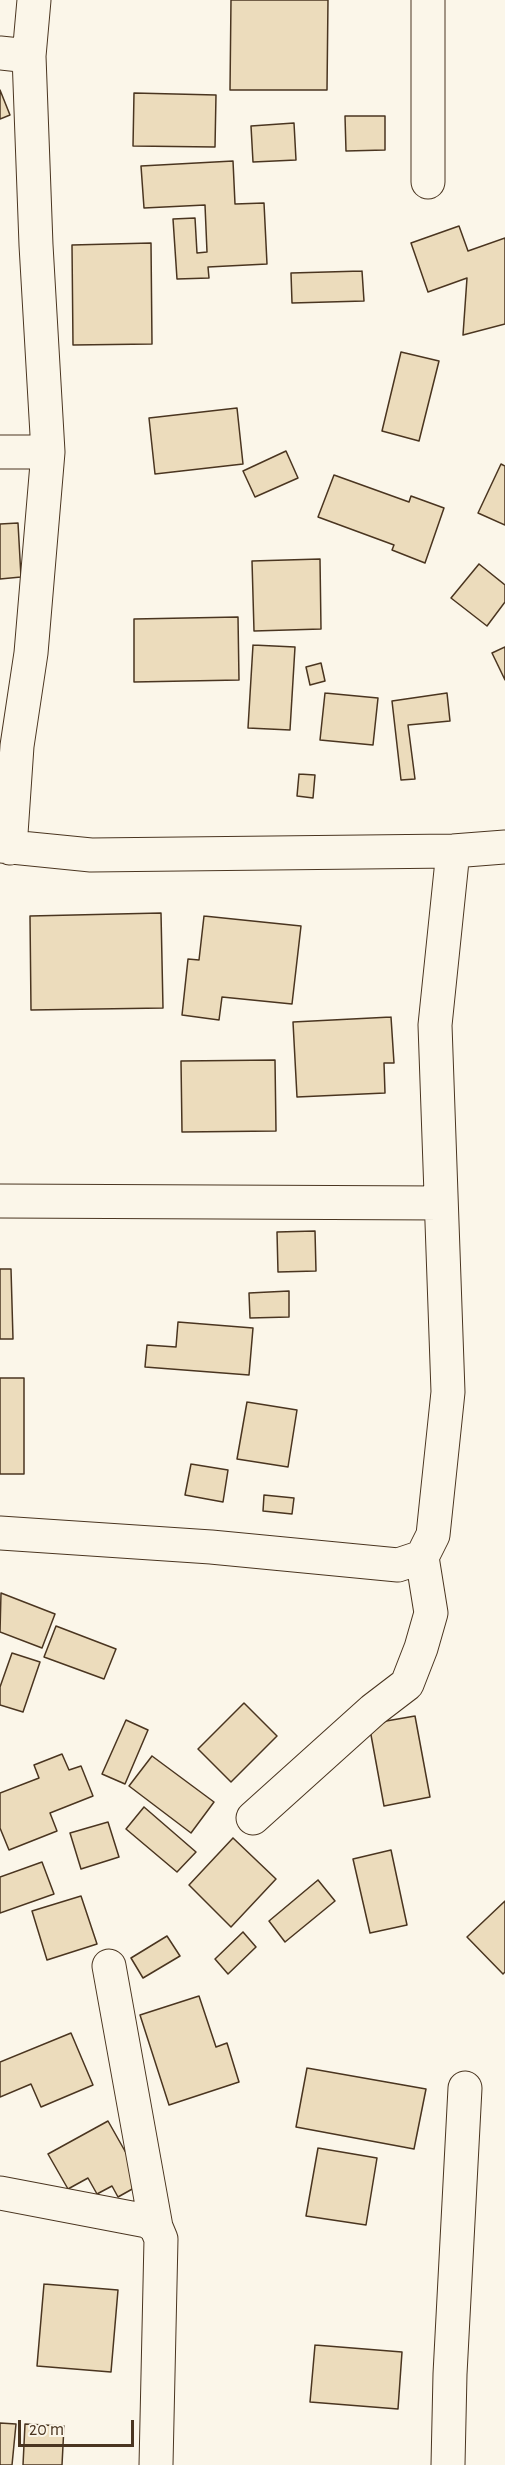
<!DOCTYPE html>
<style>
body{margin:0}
#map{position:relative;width:505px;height:2465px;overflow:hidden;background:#fbf6e9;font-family:"Alegreya Sans",sans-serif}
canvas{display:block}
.scale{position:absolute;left:18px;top:2420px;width:116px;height:27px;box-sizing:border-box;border:3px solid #4a3520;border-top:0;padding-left:8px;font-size:18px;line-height:21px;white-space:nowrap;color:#4a3520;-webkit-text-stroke:4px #fbf6e9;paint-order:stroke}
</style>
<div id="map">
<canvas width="505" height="2465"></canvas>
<div class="scale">20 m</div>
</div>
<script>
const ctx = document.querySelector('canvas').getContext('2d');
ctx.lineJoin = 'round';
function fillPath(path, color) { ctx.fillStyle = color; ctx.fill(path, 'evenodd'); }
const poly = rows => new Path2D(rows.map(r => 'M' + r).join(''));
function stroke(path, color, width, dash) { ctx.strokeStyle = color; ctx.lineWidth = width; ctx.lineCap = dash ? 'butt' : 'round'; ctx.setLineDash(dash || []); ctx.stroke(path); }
const building = poly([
 [231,0,328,0,327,90,230,90,231,0],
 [0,90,10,115,0,119,0,90],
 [134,93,216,95,215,147,133,146,134,93],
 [345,116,385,116,385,150,346,151,345,116],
 [294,123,296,160,253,162,251,126,294,123],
 [233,161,235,204,264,203,267,264,208,267,209,278,177,279,173,219,195,218,197,253,207,252,205,205,144,208,141,166,233,161],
 [459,226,468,251,505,238,505,324,463,335,467,278,428,292,411,243,459,226],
 [151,243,152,344,73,345,72,245,151,243],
 [362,271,364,301,292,303,291,273,362,271],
 [401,352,439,361,419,441,382,431,401,352],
 [237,408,243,464,155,474,149,418,237,408],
 [286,451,298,478,255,497,243,471,286,451],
 [501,464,505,466,505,525,478,513,501,464],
 [334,475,409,502,411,496,444,508,425,563,392,550,394,545,318,517,334,475],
 [18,523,21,577,0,579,0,524,18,523],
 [320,559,321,629,254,631,252,561,320,559],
 [479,564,505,585,505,602,487,626,451,598,479,564],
 [238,617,239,680,134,682,134,619,238,617],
 [253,645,295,647,290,730,248,728,253,645],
 [505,647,505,680,492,653,505,647],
 [321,663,325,681,310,685,306,667,321,663],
 [325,693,378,698,373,745,320,740,325,693],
 [447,693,450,721,408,725,415,779,401,780,392,701,447,693],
 [299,774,315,775,313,798,297,796,299,774],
 [161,913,163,1008,31,1010,30,916,161,913],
 [204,916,301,926,292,1004,222,997,219,1020,182,1015,188,959,199,960,204,916],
 [391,1017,394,1063,384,1063,385,1093,297,1097,293,1022,391,1017],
 [275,1060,276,1131,182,1132,181,1061,275,1060],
 [315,1231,316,1271,278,1272,277,1232,315,1231],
 [0,1269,11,1269,13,1339,0,1339,0,1269],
 [289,1291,289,1317,250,1318,249,1293,289,1291],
 [178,1322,253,1328,249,1375,145,1367,147,1345,176,1347,178,1322],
 [0,1378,24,1378,24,1474,0,1474,0,1378],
 [247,1402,297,1410,288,1467,237,1459,247,1402],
 [191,1464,228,1470,223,1502,185,1495,191,1464],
 [264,1495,294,1498,292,1514,263,1511,264,1495],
 [1,1593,55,1614,42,1648,0,1632,1,1593],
 [56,1626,116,1649,104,1679,44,1657,56,1626],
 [12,1653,40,1662,23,1712,0,1705,0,1687,12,1653],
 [244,1703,277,1736,231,1782,198,1749,244,1703],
 [415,1716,430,1797,384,1806,369,1724,415,1716],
 [126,1720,148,1730,125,1784,102,1774,126,1720],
 [62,1754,69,1770,81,1766,93,1796,50,1813,57,1831,9,1850,0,1828,0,1793,39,1778,34,1765,62,1754],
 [152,1756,214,1802,191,1833,129,1786,152,1756],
 [144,1807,196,1852,177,1872,126,1829,144,1807],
 [108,1822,119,1857,81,1869,70,1833,108,1822],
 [233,1838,276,1879,231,1927,189,1885,233,1838],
 [391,1850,407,1925,370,1933,353,1859,391,1850],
 [42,1862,54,1894,0,1913,0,1877,42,1862],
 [318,1880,335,1901,285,1942,269,1921,318,1880],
 [81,1896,97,1944,47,1960,32,1911,81,1896],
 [505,1901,505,1972,503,1974,467,1937,505,1901],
 [243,1932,256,1947,228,1974,215,1959,243,1932],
 [167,1936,180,1956,143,1978,131,1958,167,1936],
 [199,1996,216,2047,227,2043,239,2082,169,2105,140,2015,199,1996],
 [71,2033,93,2085,41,2107,31,2084,0,2097,0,2062,71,2033],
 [307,2068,426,2089,414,2149,296,2127,307,2068],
 [108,2121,143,2183,118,2197,112,2186,97,2194,88,2178,68,2189,48,2154,108,2121],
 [318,2148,377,2158,366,2225,306,2216,318,2148],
 [44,2284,118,2290,111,2372,37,2366,44,2284],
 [315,2345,402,2352,398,2409,310,2402,315,2345],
 [0,2423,16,2424,12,2465,0,2465,0,2423],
 [25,2424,64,2426,62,2465,23,2465,25,2424]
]);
const minor = poly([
 [428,0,428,182],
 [0,53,29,56],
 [0,452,48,452],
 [0,846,91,855,453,851,505,847],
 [10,848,17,746,31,653,48,452,36,245,29,56,34,0],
 [0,1201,441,1203],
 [0,1533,211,1547,398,1565,422,1557],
 [253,1818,373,1710,407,1684,421,1648,431,1613,422,1557,433,1535,448,1392,435,1025,453,851],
 [109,1966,156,2227],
 [0,2193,147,2221,156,2227,161,2239,156,2465],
 [448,2465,450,2374,465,2088]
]);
fillPath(building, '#ecdcbc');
stroke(building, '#4a3520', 1.5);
stroke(minor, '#4a3520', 35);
stroke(minor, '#fbf6e9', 33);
</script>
